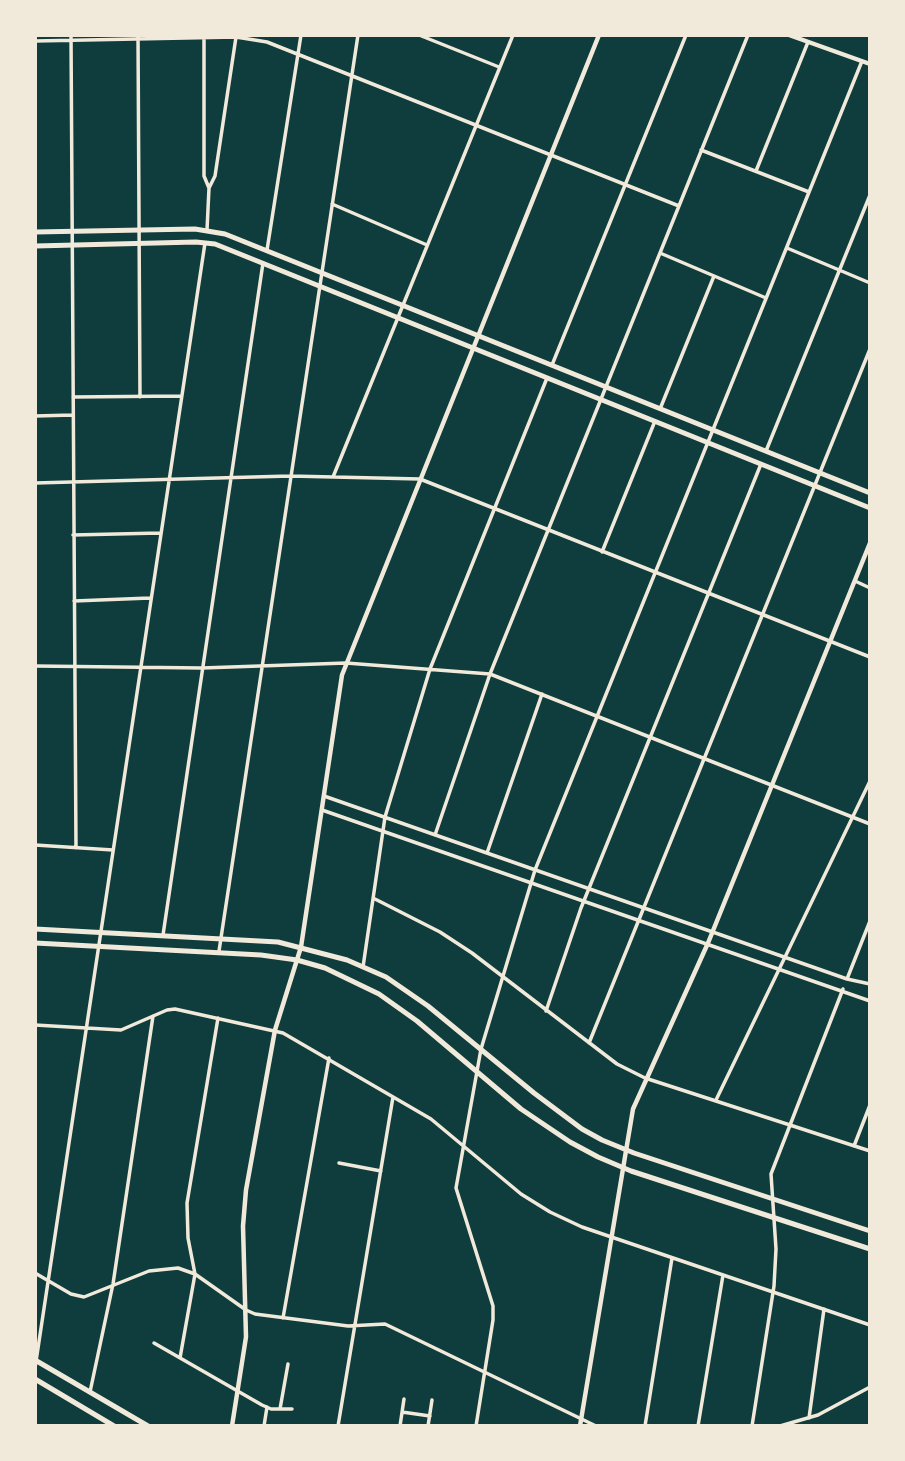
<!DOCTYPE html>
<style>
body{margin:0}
#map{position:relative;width:905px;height:1461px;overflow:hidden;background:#0f3d3e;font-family:Figtree,sans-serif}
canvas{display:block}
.frame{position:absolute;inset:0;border:37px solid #f1e9da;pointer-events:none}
</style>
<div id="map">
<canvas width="905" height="1461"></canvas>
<div class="frame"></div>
</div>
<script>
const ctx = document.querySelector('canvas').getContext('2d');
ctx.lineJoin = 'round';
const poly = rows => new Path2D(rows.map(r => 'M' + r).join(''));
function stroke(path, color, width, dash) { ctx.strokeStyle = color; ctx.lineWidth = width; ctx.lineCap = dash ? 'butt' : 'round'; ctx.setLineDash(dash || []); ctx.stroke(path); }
const minor = poly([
 [71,35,76,848],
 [138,35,140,397],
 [419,35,499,67],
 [204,37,204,176,209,188],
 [35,41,236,37,267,42,679,206],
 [701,150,809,192],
 [756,171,808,42],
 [332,204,427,245],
 [207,230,209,188,215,176,236,37],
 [787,248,870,283],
 [267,250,301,35],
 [660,253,766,298],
 [552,365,686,35],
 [73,397,181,396],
 [660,409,714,276],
 [35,416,73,415],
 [766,451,870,195],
 [333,477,513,35],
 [35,483,290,476,420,479,870,657],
 [73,535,160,533],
 [602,552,655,421],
 [855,581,870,588],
 [74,601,150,598],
 [35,666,202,668,346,663,490,674,870,824],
 [324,796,847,979,870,984],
 [322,810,870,1001],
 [435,835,490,674,748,35],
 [35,845,113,850],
 [487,853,542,694],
 [373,898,440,932,472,953,617,1064,645,1078,870,1151],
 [163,935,263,263],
 [219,951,358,35],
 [363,967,385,817,430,669,547,378],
 [847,979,870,921],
 [546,1011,581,908,761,464],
 [35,1025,121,1030,167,1010,175,1009,283,1033,431,1119,521,1194,550,1212,582,1227,870,1325],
 [589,1043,870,349],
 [716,1100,870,781],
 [854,1146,870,1105],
 [339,1163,381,1171],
 [35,1273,71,1294,84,1297,149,1271,178,1268,195,1274,246,1310,255,1314,348,1326,385,1324,596,1426],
 [283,1318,329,1058],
 [154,1343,262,1405,271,1409,292,1409],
 [180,1358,195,1274,188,1238,187,1203,218,1018],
 [35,1368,205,243],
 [90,1392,113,1284,153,1016],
 [280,1409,288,1364],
 [402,1412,430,1416],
 [809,1418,824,1309],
 [264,1426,267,1407],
 [338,1426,393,1097],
 [400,1426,404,1399],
 [428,1426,432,1400],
 [476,1426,493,1320,493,1306,456,1188,481,1049,535,870,862,61],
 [645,1426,672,1258],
 [698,1426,723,1275],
 [752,1426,774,1286,776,1249,771,1174,843,989],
 [780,1426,818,1415,870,1387]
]);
const tertiary = poly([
 [789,35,870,64],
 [232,1426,246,1337,243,1226,246,1190,275,1030,301,947,342,675,599,35],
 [580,1426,633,1109,708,943,870,543]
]);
const secondary = poly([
 [35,232,195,229,225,234,870,493],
 [35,246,196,242,215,244,870,508],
 [35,1360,148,1426],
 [35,1379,114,1426]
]);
const primary = poly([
 [35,929,278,942,347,960,386,977,428,1006,534,1093,582,1129,602,1140,634,1153,870,1231],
 [35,943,261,955,297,960,325,968,379,994,417,1021,521,1109,570,1142,598,1157,631,1171,870,1249]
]);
stroke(minor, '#f1e9da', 3.5);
stroke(tertiary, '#f1e9da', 4.5);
stroke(secondary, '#f1e9da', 5);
stroke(primary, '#f1e9da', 5);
</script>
